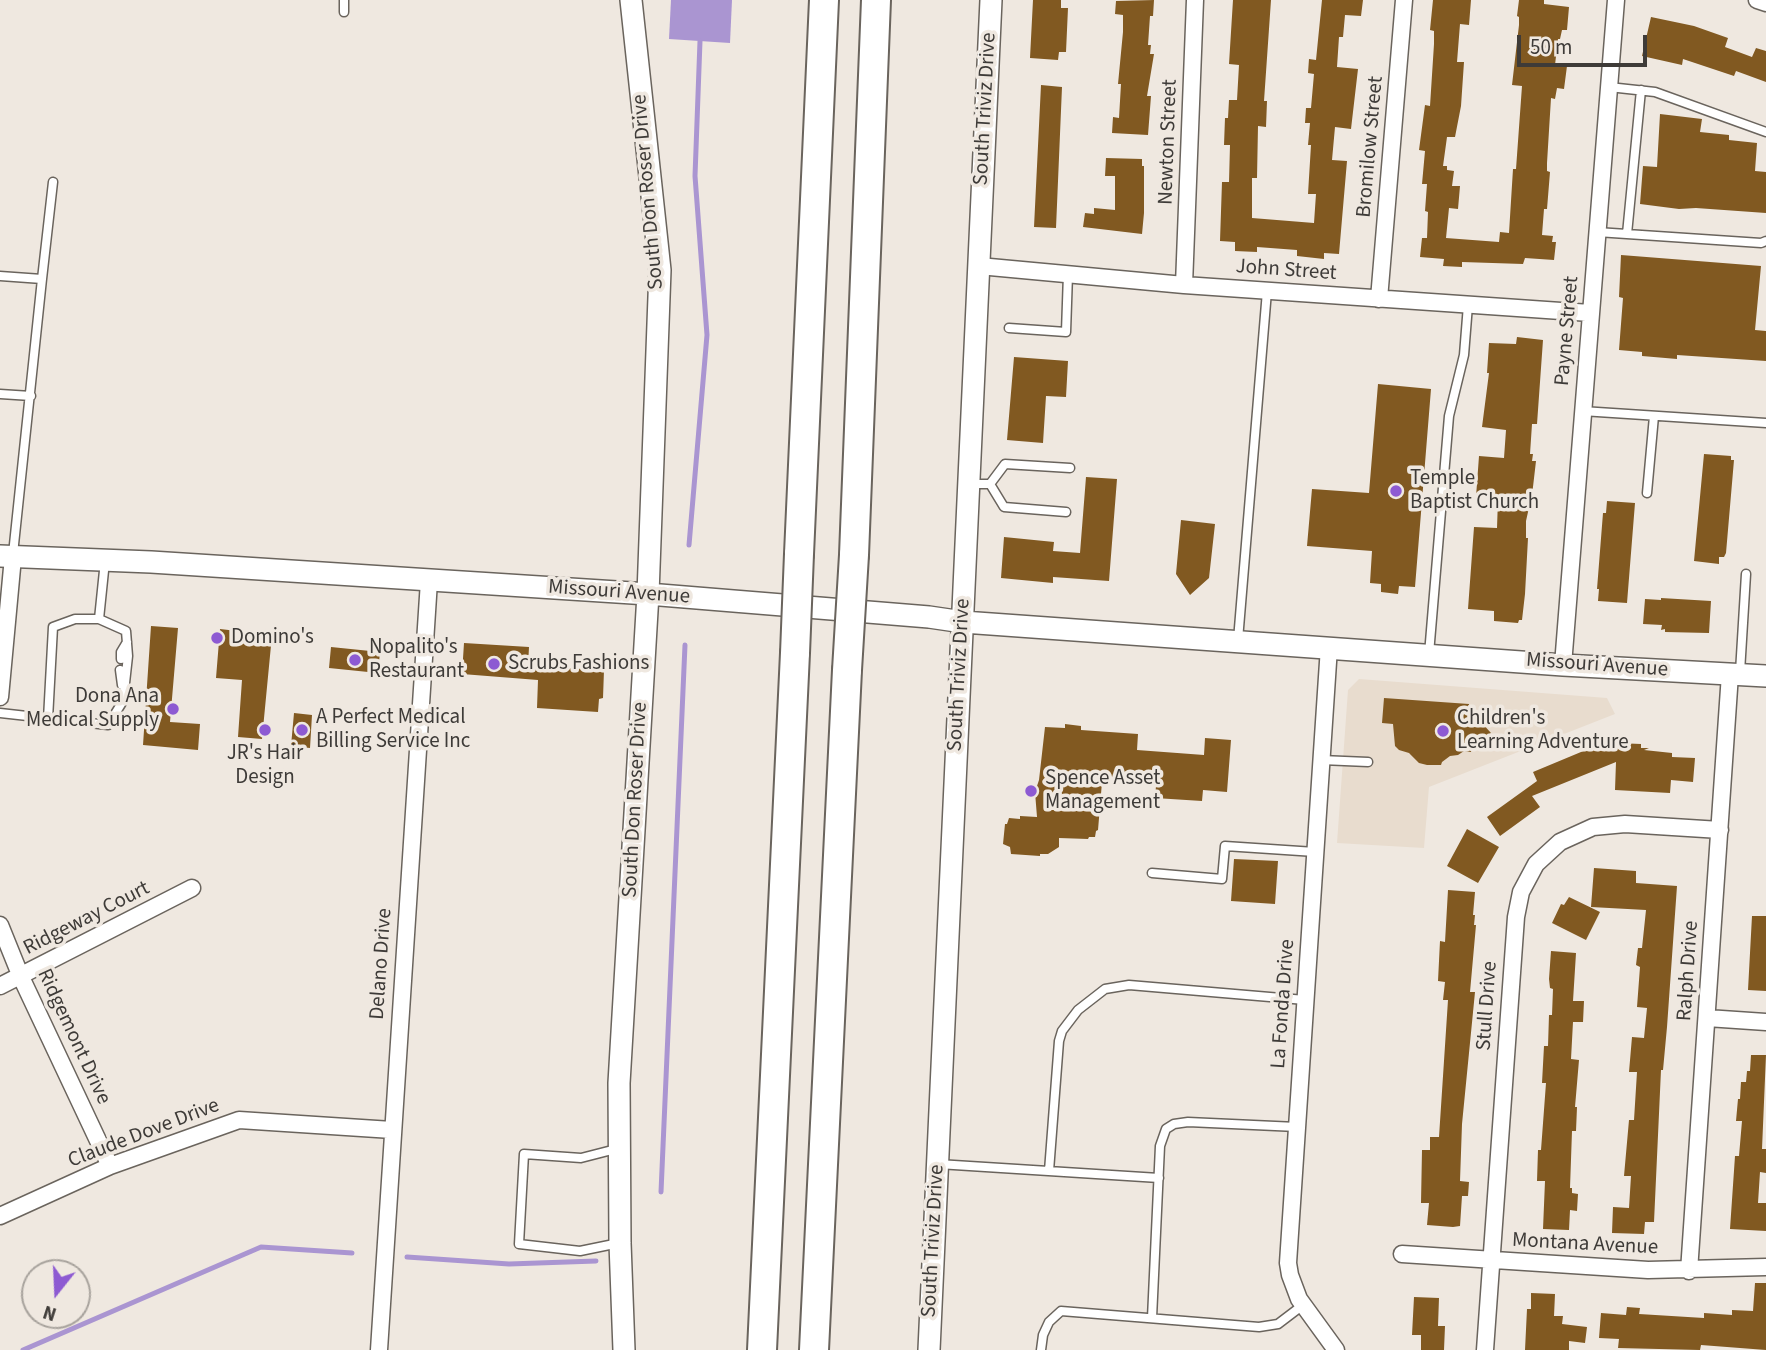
<!DOCTYPE html>
<style>
body{margin:0}
#map{position:relative;width:1766px;height:1350px;overflow:hidden;background:#efe8e0;font-family:"Source Sans 3",sans-serif}
canvas{display:block}
.north{position:absolute;left:21px;top:1259px;width:70px;height:70px;box-sizing:border-box;background:#efe8e0;border:2px solid #a8a39d;border-radius:50%;rotate:198deg;font-size:19px;font-weight:700;line-height:28px;text-align:center;color:#3e3b38}
.north::after{content:'';display:block;margin:auto;width:24px;height:32px;background:#8d5ad2;clip-path:polygon(50% 0,100% 100%,50% 72%,0 100%)}
.scale{position:absolute;left:1517px;top:35px;width:130px;height:32px;box-sizing:border-box;border:4px solid #3e3b38;border-top:0;padding-left:9px;font-size:21px;line-height:24px;white-space:nowrap;color:#3e3b38;-webkit-text-stroke:5px #efe8e0;paint-order:stroke}
</style>
<div id="map">
<canvas width="1766" height="1350"></canvas>
<div class="north">N</div>
<div class="scale">50 m</div>
</div>
<script>
const ctx = document.querySelector('canvas').getContext('2d');
ctx.lineJoin = 'round';
function fillPath(path, color) { ctx.fillStyle = color; ctx.fill(path, 'evenodd'); }
const poly = rows => new Path2D(rows.map(r => 'M' + r).join(''));
function stroke(path, color, width, dash) { ctx.strokeStyle = color; ctx.lineWidth = width; ctx.lineCap = dash ? 'butt' : 'round'; ctx.setLineDash(dash || []); ctx.stroke(path); }
function label(font, color, halo, rows, align = 'center') {
  ctx.font = font + ' "Source Sans 3",sans-serif'; ctx.lineWidth = 7; ctx.setLineDash([]); ctx.textBaseline = 'middle'; ctx.strokeStyle = halo; ctx.fillStyle = color; for (const [text, x, y, turn = 0] of rows) {
    ctx.save(); ctx.translate(x, y); ctx.rotate((+turn || 0) * Math.PI / 180); ctx.textAlign = isNaN(turn) ? turn : align; if (halo) ctx.strokeText(text, 0, 0); ctx.fillText(text, 0, 0); ctx.restore();
  }
}
const built = poly([
 [1359,679,1607,698,1615,714,1429,787,1424,848,1337,843,1348,690]
]);
const water = poly([
 [671,0,732,0,730,43,669,39]
]);
const stream = poly([
 [689,545,707,335,695,176,700,41],
 [661,1192,685,645],
 [407,1257,509,1264,596,1261],
 [23,1350,261,1247,352,1253]
]);
const building = poly([
 [1033,0,1061,0,1061,8,1068,8,1066,52,1059,52,1058,60,1030,58],
 [1154,0,1153,16,1150,16,1148,45,1151,45,1150,54,1154,54,1147,96,1151,96,1148,135,1112,133,1113,117,1119,118,1121,84,1118,84,1123,32,1123,15,1115,14,1116,1],
 [1233,0,1271,0,1264,101,1267,101,1266,127,1258,126,1257,178,1252,178,1252,218,1314,223,1316,194,1308,194,1311,145,1308,145,1310,123,1305,123,1306,108,1311,108,1314,74,1308,73,1309,59,1316,60,1322,0,1363,0,1361,16,1345,15,1343,37,1339,37,1337,67,1358,69,1351,129,1335,127,1332,160,1347,161,1339,254,1324,253,1324,259,1297,256,1297,250,1257,247,1257,252,1235,251,1235,242,1220,241,1222,182,1229,182,1230,145,1224,145,1225,118,1228,118,1229,100,1237,100,1239,65,1229,64],
 [1433,0,1471,0,1469,25,1460,24,1457,62,1464,62,1461,106,1455,137,1447,137,1443,166,1447,166,1447,170,1454,171,1452,186,1460,186,1458,209,1449,208,1446,238,1499,242,1500,232,1509,233,1513,169,1516,169,1522,86,1512,85,1519,25,1519,17,1517,16,1519,0,1544,0,1544,4,1569,7,1567,30,1562,30,1560,39,1558,39,1555,65,1567,66,1564,89,1557,88,1555,99,1551,98,1547,163,1547,171,1550,172,1547,209,1544,209,1542,235,1553,236,1552,242,1556,242,1554,260,1525,258,1523,264,1462,262,1462,267,1443,266,1444,259,1420,257,1422,238,1427,238,1428,212,1425,211,1427,184,1422,184,1425,151,1419,150,1425,105,1430,106,1434,44,1434,31,1430,30],
 [1651,17,1694,26,1728,38,1725,47,1752,57,1756,48,1766,51,1766,82,1736,71,1734,76,1683,59,1682,65,1642,56],
 [1041,85,1062,87,1056,228,1034,227],
 [1660,114,1702,119,1700,132,1729,135,1729,140,1757,143,1755,171,1766,172,1766,213,1696,208,1679,209,1640,204,1643,166,1657,167],
 [1106,158,1142,159,1142,166,1144,166,1144,213,1142,234,1083,227,1085,213,1094,214,1094,208,1115,210,1115,176,1105,176],
 [1621,255,1761,266,1755,330,1766,331,1766,361,1677,355,1677,359,1642,356,1642,352,1619,350,1623,298,1619,297],
 [1517,337,1543,340,1537,424,1532,424,1530,454,1533,454,1532,461,1536,461,1531,504,1530,503,1526,521,1526,538,1528,538,1525,594,1522,620,1519,620,1518,623,1494,621,1494,611,1468,609,1474,527,1497,528,1498,499,1476,497,1479,456,1504,458,1506,430,1482,427,1489,373,1487,373,1489,343,1516,344],
 [1014,357,1068,361,1066,397,1046,396,1043,443,1007,440],
 [1378,384,1431,389,1415,587,1399,586,1398,594,1381,592,1381,584,1370,583,1372,551,1307,546,1312,489,1369,493],
 [1704,454,1731,456,1731,460,1734,460,1726,553,1724,557,1719,557,1719,564,1694,561],
 [1086,477,1117,479,1109,581,1053,577,1053,583,1001,578,1004,537,1054,542,1053,551,1080,553],
 [1607,501,1635,503,1627,603,1598,601,1599,589,1597,589,1603,513,1606,513],
 [1181,520,1215,524,1209,578,1190,595,1176,574],
 [1661,598,1711,601,1709,633,1665,632,1665,629,1661,630,1662,625,1643,624,1645,599,1661,600],
 [151,626,178,628,170,722,200,724,198,750,143,745],
 [220,629,272,635,262,739,238,737,242,680,216,678],
 [464,643,529,647,528,666,604,670,603,698,599,699,598,712,537,708,538,680,462,674],
 [331,647,380,652,378,673,329,668],
 [1384,698,1469,704,1468,720,1480,721,1491,733,1480,741,1479,746,1472,746,1471,752,1464,751,1458,755,1450,756,1442,762,1441,765,1427,765,1419,763,1409,753,1399,750,1395,746,1393,724,1382,723],
 [294,713,312,715,310,748,291,746],
 [1065,724,1081,726,1081,730,1138,734,1137,750,1204,755,1205,738,1231,740,1227,792,1203,790,1202,801,1155,798,1156,786,1102,782,1098,830,1096,831,1095,837,1089,837,1088,839,1059,838,1059,847,1048,854,1040,854,1040,856,1011,854,1010,847,1003,844,1005,824,1007,824,1009,818,1020,819,1020,816,1037,817,1035,792,1039,780,1045,727,1065,728],
 [1617,743,1641,744,1641,748,1649,748,1644,750,1672,753,1672,757,1695,758,1693,782,1671,780,1670,793,1615,790,1616,762,1532,796,1540,807,1500,836,1487,817,1537,781,1533,772,1593,747,1617,748],
 [1467,829,1499,847,1478,883,1447,866],
 [1234,859,1278,861,1275,904,1231,901],
 [1594,868,1636,871,1636,883,1677,886,1667,1027,1663,1070,1661,1070,1654,1222,1645,1222,1644,1234,1612,1233,1613,1207,1629,1208,1631,1176,1624,1176,1629,1120,1634,1120,1637,1072,1629,1072,1632,1037,1644,1038,1647,1008,1637,1007,1640,967,1636,965,1638,948,1642,948,1646,910,1591,907],
 [1448,890,1475,892,1473,915,1475,915,1474,925,1476,925,1470,992,1475,992,1462,1124,1460,1181,1469,1182,1468,1196,1462,1196,1460,1226,1453,1227,1427,1225,1429,1203,1421,1203,1422,1150,1430,1150,1430,1137,1439,1137,1448,1000,1443,1000,1445,982,1438,981,1440,941,1445,942],
 [1569,897,1600,912,1586,940,1552,923,1561,904,1564,905],
 [1752,916,1766,916,1766,991,1748,990],
 [1551,951,1576,953,1573,1001,1584,1001,1583,1022,1573,1022,1571,1059,1579,1060,1575,1107,1577,1107,1576,1131,1572,1131,1570,1188,1572,1188,1572,1193,1578,1194,1577,1211,1570,1210,1569,1230,1543,1229,1545,1181,1537,1181,1538,1150,1541,1150,1546,1083,1542,1083,1544,1046,1548,1046,1549,1015,1552,1015,1553,989,1550,988,1549,979],
 [1751,1055,1766,1055,1762,1149,1766,1149,1766,1173,1760,1172,1758,1203,1766,1203,1766,1231,1730,1229,1735,1156,1739,1156,1742,1121,1736,1121,1738,1099,1740,1099,1741,1082,1746,1082,1747,1071,1750,1071],
 [1755,1283,1766,1283,1766,1350,1701,1345,1700,1350,1618,1348,1619,1339,1599,1338,1601,1313,1626,1315,1627,1307,1640,1308,1639,1314,1704,1318,1704,1313,1732,1315,1732,1310,1753,1311],
 [1531,1293,1555,1294,1554,1316,1563,1316,1562,1324,1587,1327,1585,1343,1569,1341,1569,1350,1525,1350,1527,1309,1531,1309],
 [1414,1297,1439,1298,1438,1326,1445,1326,1444,1350,1421,1350,1421,1335,1412,1335]
]);
const lane = poly([
 [344,12,344,0],
 [1609,87,1655,92,1766,132],
 [1597,232,1761,243,1766,241],
 [1627,234,1641,90],
 [0,276,42,279,13,554],
 [42,279,53,182],
 [1009,328,1066,332,1068,274],
 [0,394,31,396],
 [1582,411,1766,423],
 [969,484,990,484,1004,507,1066,512],
 [990,484,1005,464,1070,468],
 [1647,493,1654,416],
 [1238,640,1267,291],
 [1429,654,1449,416,1464,355,1468,305],
 [121,659,121,652,127,642],
 [120,670,122,685],
 [1740,672,1746,574],
 [0,713,108,725,123,701,128,656,126,631,99,619,105,561],
 [48,719,53,627,75,619,99,619],
 [1321,760,1368,762],
 [1152,873,1222,879,1225,846,1315,852],
 [616,1149,581,1158,524,1154,519,1244,580,1251,619,1243],
 [938,1164,1159,1178],
 [1049,1171,1059,1041,1062,1031,1078,1010,1105,989,1129,985,1305,1000],
 [1152,1318,1160,1146,1166,1129,1174,1124,1188,1122,1297,1127],
 [1041,1350,1043,1335,1049,1322,1061,1311,1259,1327,1278,1324,1303,1305]
]);
const street = poly([
 [1757,0,1766,3],
 [979,266,1184,285,1590,313],
 [1184,285,1195,0],
 [1379,299,1404,0],
 [1329,647,1288,1263,1290,1275,1299,1299,1336,1350],
 [1563,665,1616,0],
 [0,697,13,557],
 [0,925,21,977,110,1166],
 [0,986,192,888],
 [1707,1018,1766,1022],
 [0,1216,110,1166,239,1120,392,1130],
 [1402,1254,1648,1270,1766,1267],
 [1689,1271,1730,674],
 [379,1350,429,581],
 [1485,1350,1516,917,1521,892,1536,864,1560,842,1593,827,1625,824,1720,830]
]);
const secondary = poly([
 [0,556,151,562,648,594,929,617,963,622,1563,665,1766,676],
 [624,1350,620,1243,619,1083,648,594,660,270,631,0],
 [929,1350,991,0]
]);
const highway = poly([
 [799,554,824,0],
 [854,555,876,0],
 [762,1350,795,653],
 [814,1350,847,670]
]);
const highwayBridge = poly([
 [795,653,799,554],
 [847,670,854,555]
]);
const markers = [
 [1396,491,7,"#8d5ad2"],
 [217,638,7,"#8d5ad2"],
 [355,660,7,"#8d5ad2"],
 [494,664,7,"#8d5ad2"],
 [173,709,7,"#8d5ad2"],
 [265,730,7,"#8d5ad2"],
 [302,730,7,"#8d5ad2"],
 [1443,731,7,"#8d5ad2"],
 [1031,791,7,"#8d5ad2"]
];
const streetNames = [
 ["South Triviz Drive",986,109,-87],
 ["Newton Street",1169,142,-88],
 ["Bromilow Street",1371,147,-85],
 ["South Don Roser Drive",649,192,-95],
 ["John Street",1286,271,4],
 ["Payne Street",1568,331,-85],
 ["Missouri Avenue",619,593,4],
 ["Missouri Avenue",1597,666,4],
 ["South Triviz Drive",960,675,-87],
 ["South Don Roser Drive",636,800,-87],
 ["Ridgeway Court",87,919,-27],
 ["Delano Drive",382,964,-86],
 ["Ralph Drive",1689,971,-86],
 ["La Fonda Drive",1284,1004,-86],
 ["Stull Drive",1488,1006,-86],
 ["Ridgemont Drive",73,1037,65],
 ["Claude Dove Drive",144,1134,-21],
 ["South Triviz Drive",934,1241,-87],
 ["Montana Avenue",1585,1245,3]
];
const poiNames = [
 ["Temple",1410,479],
 ["Baptist Church",1410,503],
 ["Domino's",231,638],
 ["Nopalito's",369,648],
 ["Restaurant",369,672],
 ["Scrubs Fashions",508,664],
 ["Dona Ana",159,697,"right"],
 ["Medical Supply",159,721,"right"],
 ["A Perfect Medical",316,718],
 ["Billing Service Inc",316,742],
 ["Children's",1457,719],
 ["Learning Adventure",1457,743],
 ["JR's Hair",265,754,"center"],
 ["Design",265,778,"center"],
 ["Spence Asset",1045,779],
 ["Management",1045,803]
];
fillPath(built, '#e8dcce');
fillPath(water, '#aa95d1');
stroke(stream, '#aa95d1', 5);
fillPath(building, '#815921');
stroke(lane, '#6a645d', 11);
stroke(street, '#6a645d', 19);
stroke(secondary, '#6a645d', 24);
stroke(highway, '#6a645d', 32);
stroke(lane, '#fff', 8);
stroke(street, '#fff', 16);
stroke(secondary, '#fff', 21);
stroke(highway, '#fff', 28);
stroke(highwayBridge, '#6a645d', 32, []);
stroke(highwayBridge, '#fff', 28);
for (const [x, y, r, color] of markers) { const dot = new Path2D(); dot.arc(x, y, r, 0, 2 * Math.PI); ctx.fillStyle = color; ctx.fill(dot); stroke(dot, '#efe8e0', 2.5); }
label('21px', '#3e3b38', '#efe8e0', streetNames);
label('21px', '#3e3b38', '#efe8e0', poiNames, 'left');
</script>
